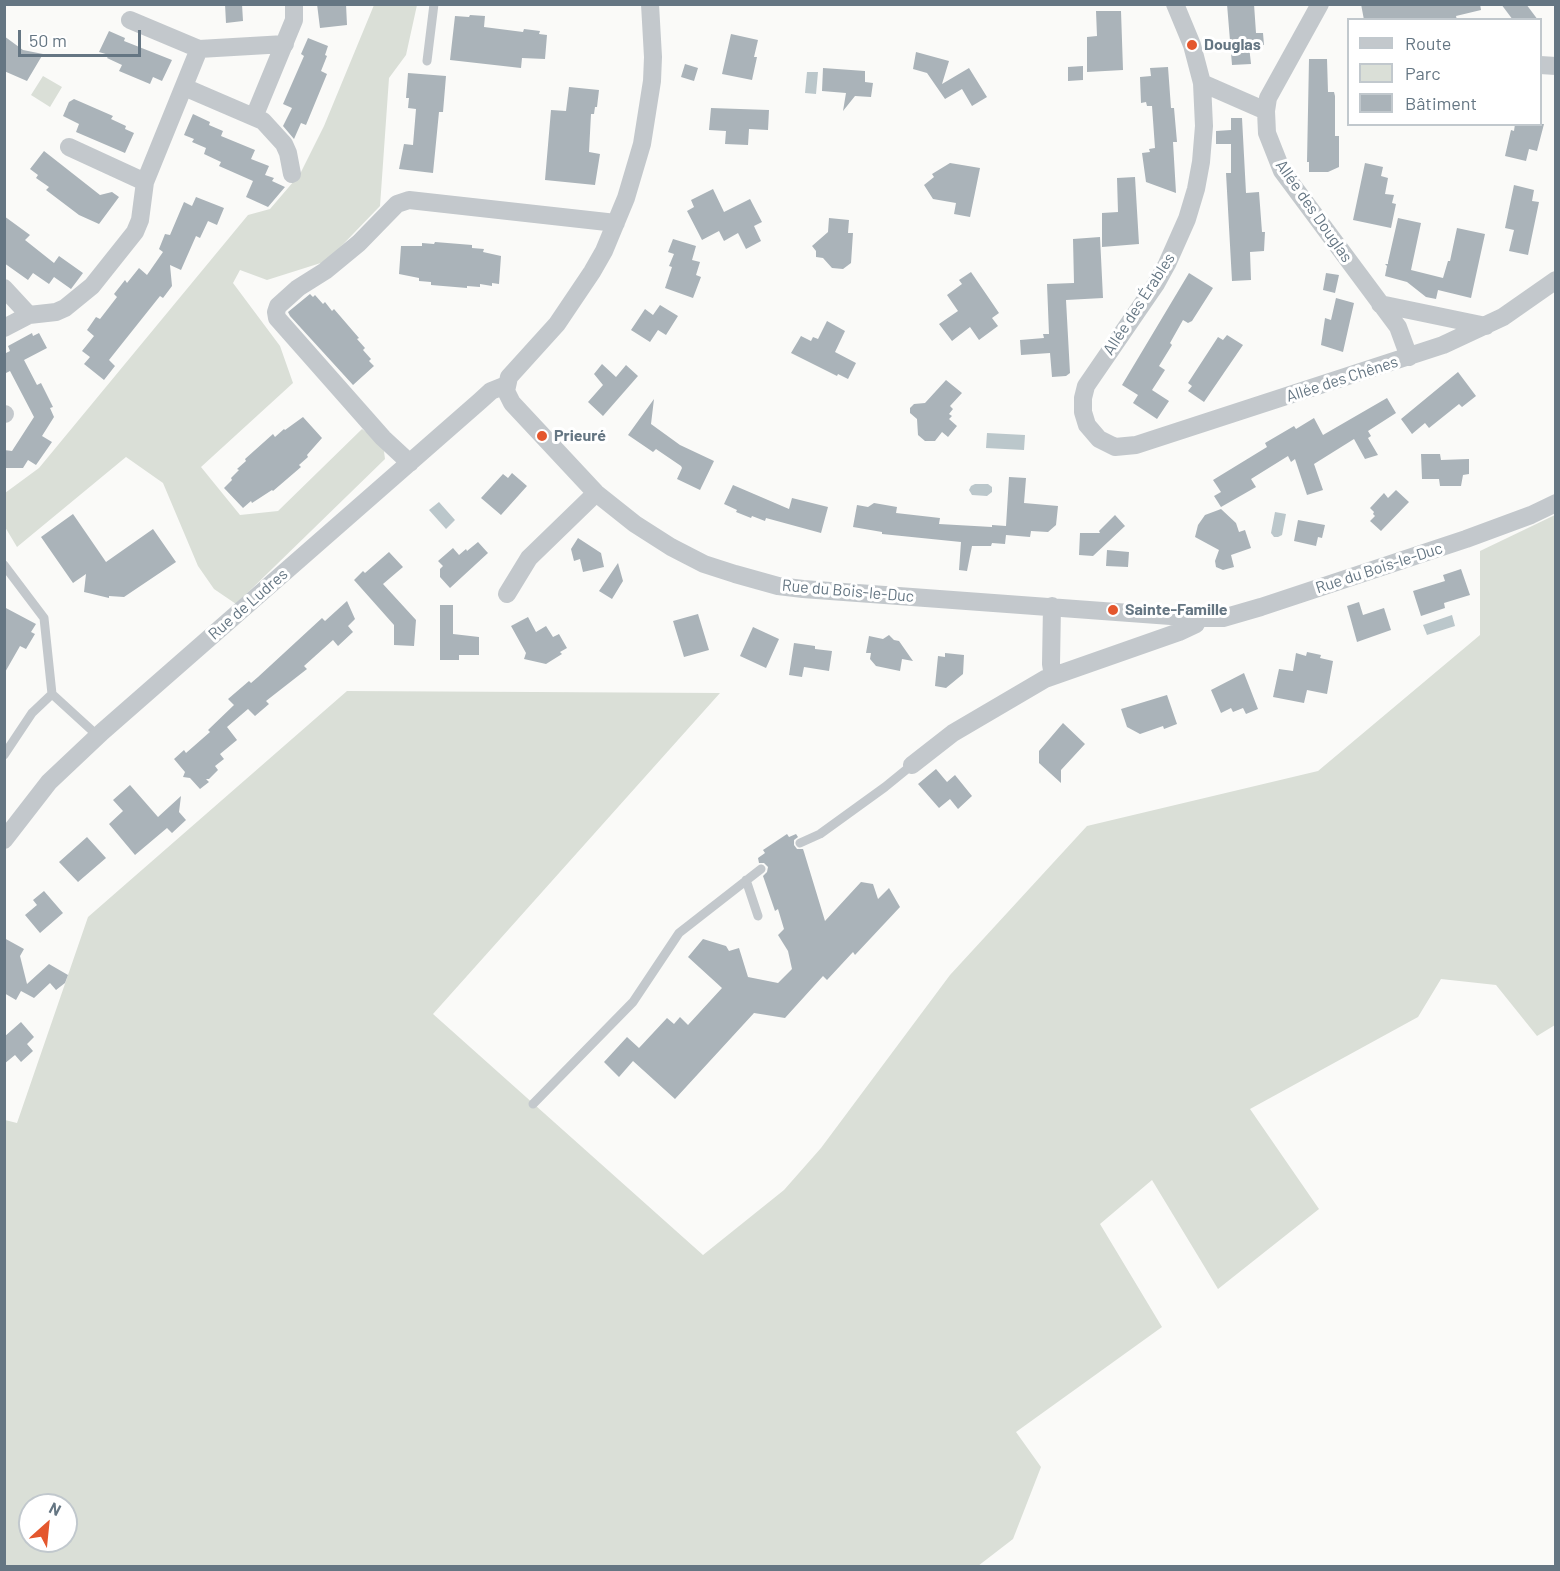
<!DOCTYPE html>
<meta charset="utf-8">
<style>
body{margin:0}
#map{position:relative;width:1560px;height:1571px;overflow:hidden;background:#fafaf8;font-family:Barlow,sans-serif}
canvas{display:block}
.frame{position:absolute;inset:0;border:6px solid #657683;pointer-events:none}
.legend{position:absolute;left:1347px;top:18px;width:195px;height:108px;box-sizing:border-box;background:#fff;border:2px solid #c1c8cd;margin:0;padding:8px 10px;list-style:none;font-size:18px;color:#657683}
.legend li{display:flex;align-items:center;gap:12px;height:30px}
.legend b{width:30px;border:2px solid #c1c8cd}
.north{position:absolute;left:18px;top:1493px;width:60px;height:60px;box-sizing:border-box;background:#fff;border:2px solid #c1c8cd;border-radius:50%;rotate:27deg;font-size:16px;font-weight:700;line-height:24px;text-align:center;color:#657683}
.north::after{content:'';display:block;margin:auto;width:21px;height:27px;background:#e4572e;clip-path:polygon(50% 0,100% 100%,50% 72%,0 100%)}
.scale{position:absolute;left:18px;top:30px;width:123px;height:27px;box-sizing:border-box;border:3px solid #657683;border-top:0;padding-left:8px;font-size:18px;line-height:21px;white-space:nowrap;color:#657683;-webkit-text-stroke:4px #fff;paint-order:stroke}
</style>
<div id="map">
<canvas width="1560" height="1571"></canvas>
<div class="frame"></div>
<ul class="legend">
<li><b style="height:8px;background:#c3c8cc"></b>Route</li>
<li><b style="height:16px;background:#dadfd7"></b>Parc</li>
<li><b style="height:16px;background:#aab3b9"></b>Bâtiment</li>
</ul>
<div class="north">N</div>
<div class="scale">50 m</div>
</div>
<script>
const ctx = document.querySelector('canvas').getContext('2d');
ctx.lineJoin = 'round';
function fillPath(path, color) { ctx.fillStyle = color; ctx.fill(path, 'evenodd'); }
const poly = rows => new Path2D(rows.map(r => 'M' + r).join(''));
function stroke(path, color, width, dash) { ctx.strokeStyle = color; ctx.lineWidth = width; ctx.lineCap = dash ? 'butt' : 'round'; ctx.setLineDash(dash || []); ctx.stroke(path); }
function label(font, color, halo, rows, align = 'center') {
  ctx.font = font + ' Barlow,sans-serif'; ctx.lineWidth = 6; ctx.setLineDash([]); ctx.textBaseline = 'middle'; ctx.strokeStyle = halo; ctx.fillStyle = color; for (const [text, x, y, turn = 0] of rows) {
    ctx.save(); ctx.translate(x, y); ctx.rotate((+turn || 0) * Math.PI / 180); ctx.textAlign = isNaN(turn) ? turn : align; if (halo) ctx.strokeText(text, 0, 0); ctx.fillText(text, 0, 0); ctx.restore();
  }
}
const green = poly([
 [374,5,417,5,406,55,389,78,380,206,327,261,267,280,240,270,233,283,280,346,293,383,201,467,240,515,278,511,362,429,383,444,385,459,236,604,214,589,198,566,163,483,126,457,17,547,5,527,5,493,39,468,248,215,270,209,300,174,324,126],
 [43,76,62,87,50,107,31,95],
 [1555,515,1556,951,1554,952,1555,1025,1537,1036,1496,985,1441,979,1418,1017,1250,1109,1319,1209,1218,1289,1152,1180,1100,1224,1162,1327,1016,1432,1041,1467,1013,1539,978,1566,5,1566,5,1120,17,1123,88,917,347,691,720,693,433,1014,703,1255,784,1190,821,1148,950,975,1087,826,1318,771,1480,635,1480,551],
 [30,1505,66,1505,66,1541,30,1541]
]);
const water = poly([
 [807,72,818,72,816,94,805,93],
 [987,433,1025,435,1024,450,986,448],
 [975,484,988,484,992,487,992,492,987,496,972,495,969,490,971,486],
 [439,502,455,520,446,529,429,510],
 [1275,512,1286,514,1282,535,1278,537,1274,537,1271,533],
 [1452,615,1455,626,1427,635,1423,625]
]);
const building = poly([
 [225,4,242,4,243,21,226,23],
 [317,4,346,4,347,25,320,28],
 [1227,4,1254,4,1256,33,1263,33,1264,45,1249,46,1251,64,1232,65],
 [1361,4,1480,4,1481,10,1456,16,1457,20,1364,20],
 [1501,4,1526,4,1538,20,1513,20],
 [1096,11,1121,11,1123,70,1087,72,1087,37,1097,36],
 [470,15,485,16,484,27,523,32,524,29,540,31,539,34,547,35,545,59,522,58,521,68,450,60,455,16,469,17],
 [109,31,125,38,124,41,172,60,162,81,153,77,150,84,119,71,122,65,107,58,109,55,99,52],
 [731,34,758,40,754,57,757,57,752,80,722,74],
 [4,36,23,50,43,54,27,81,4,71],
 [308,38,328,46,325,55,327,56,321,71,327,74,306,125,301,123,294,139,283,126,292,108,283,104,304,56,301,54],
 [916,52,949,61,942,84,969,68,987,97,972,106,962,89,945,99,927,73,913,69],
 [1309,59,1327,59,1328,92,1334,92,1335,96,1335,136,1339,136,1339,167,1328,172,1309,172,1309,162,1307,162],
 [685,64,698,68,694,81,681,77],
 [1083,66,1083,80,1068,81,1068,67],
 [1168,67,1171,108,1174,108,1177,142,1173,142,1176,193,1146,182,1142,153,1150,152,1149,149,1155,148,1152,106,1147,106,1146,102,1141,103,1140,77,1151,76,1150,68],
 [823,68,865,71,865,82,873,83,871,97,855,96,843,111,846,93,822,91],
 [408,73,446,76,443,112,439,112,433,173,399,169,404,144,413,145,416,109,408,108,409,98,406,98],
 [569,87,599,90,597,107,595,107,594,114,591,114,589,152,600,154,595,185,545,180,551,110,566,111],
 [74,99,113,116,111,119,126,126,125,129,134,133,125,153,76,132,79,124,63,116,69,102],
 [711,108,769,110,768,130,749,129,748,145,725,144,726,131,709,130],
 [193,114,210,122,209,125,223,131,221,136,255,150,251,159,269,166,265,175,274,178,272,181,285,187,268,207,246,197,253,181,219,166,221,162,204,154,206,148,192,142,194,139,184,135],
 [1231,118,1242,118,1246,193,1259,192,1262,232,1265,232,1264,251,1250,252,1251,280,1232,281,1226,173,1231,173,1231,144,1216,144,1216,131,1231,130],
 [1515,124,1544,124,1537,151,1529,149,1526,161,1505,156,1511,130,1514,131],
 [44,151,100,195,112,192,119,197,99,224,79,215,46,190,49,187,36,178,38,175,30,169],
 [950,163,980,168,970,217,954,214,956,203,933,199,924,185,934,177,932,174],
 [1365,163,1383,167,1381,176,1388,178,1385,194,1394,195,1392,203,1396,204,1391,228,1353,220],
 [1135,177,1139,244,1102,247,1102,213,1118,212,1117,178],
 [1514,185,1534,190,1532,201,1539,202,1528,255,1509,251,1514,230,1505,228],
 [713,189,724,212,750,199,762,222,754,226,761,241,746,249,738,233,724,241,719,231,702,240,687,211,694,207,691,200],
 [196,197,224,208,217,225,208,221,200,238,196,236,181,270,170,265,172,286,163,298,160,296,109,360,115,366,104,380,84,364,90,357,82,351,94,336,87,330,96,317,100,319,117,297,114,294,125,280,127,283,139,268,147,275,163,252,159,249,165,234,170,235,184,202,192,206],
 [4,216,30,235,25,240,54,263,59,256,83,273,71,289,54,277,49,284,33,273,28,280,4,263],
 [829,218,849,220,848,233,853,233,851,263,843,269,832,268,823,258,816,257,816,251,812,246,828,232],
 [1398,218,1421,223,1411,270,1443,278,1448,261,1450,261,1457,228,1485,234,1471,298,1438,290,1436,299,1426,297,1407,282,1385,276,1387,266,1385,264,1388,264,1388,262],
 [1100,237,1103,298,1066,300,1070,373,1066,376,1052,377,1050,353,1021,355,1020,340,1044,338,1043,334,1049,334,1047,284,1074,283,1073,239],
 [673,239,696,246,692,260,700,262,696,275,701,277,693,298,665,288,672,267,669,266,674,254,668,252],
 [435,242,472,245,472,248,484,249,483,252,501,256,499,284,492,283,492,286,480,284,480,287,467,286,467,288,431,285,431,282,419,281,419,278,399,274,401,246,422,246,422,243,434,244],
 [971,272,999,313,992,318,998,326,979,340,970,327,952,341,939,324,958,311,947,295,962,284,959,280],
 [1189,273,1213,288,1192,321,1188,323,1183,320,1170,343,1172,345,1159,366,1165,370,1152,390,1169,401,1157,419,1133,403,1138,395,1122,385],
 [1326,273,1339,275,1335,293,1323,290],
 [310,294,313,297,315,295,323,304,325,302,332,311,334,309,359,338,357,339,365,348,363,350,371,359,369,361,374,366,353,385,290,316,288,312],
 [1336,298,1354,303,1343,352,1321,345,1325,318,1331,320],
 [660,305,678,316,666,335,658,330,650,342,631,330,645,309,653,315],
 [827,321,845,331,835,352,856,363,848,379,838,374,837,376,791,353,801,336,811,341,813,337,818,339],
 [32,333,33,336,39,333,47,348,24,360,37,385,41,383,53,407,50,408,54,417,42,436,52,442,36,465,28,460,23,468,4,468,4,450,12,451,34,417,10,371,4,374,4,354,10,351,8,346],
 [1227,335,1243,345,1204,402,1188,391,1192,386,1188,383,1218,337,1223,340],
 [602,364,616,377,626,365,638,376,603,416,588,402,603,385,594,374],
 [1458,372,1476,396,1462,407,1459,404,1429,428,1425,423,1412,434,1401,419],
 [946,380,962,393,950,406,953,409,949,414,952,416,949,419,957,426,948,437,942,432,935,441,925,441,918,435,917,419,910,413,910,408,914,404,925,403],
 [1387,398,1396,413,1368,431,1371,436,1368,438,1378,455,1365,459,1354,439,1314,464,1323,490,1307,495,1295,459,1291,462,1288,456,1251,479,1256,487,1221,507,1214,496,1221,492,1213,480,1267,447,1265,443,1294,426,1296,429,1314,418,1323,435],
 [654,399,651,424,680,445,714,461,700,490,677,479,682,468,681,466,656,449,653,452,628,435],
 [303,417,322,438,307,455,308,457,299,465,301,467,273,491,272,490,252,503,251,501,243,508,224,488,232,480,231,478,239,470,237,469,246,461,245,459,273,434,275,437,284,429,285,430],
 [1421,454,1440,454,1441,460,1469,459,1469,474,1463,475,1461,486,1440,486,1439,479,1422,479],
 [512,473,527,486,501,515,481,498,503,474,508,478],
 [1009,477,1026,478,1024,503,1058,506,1056,525,1048,532,1031,531,1030,537,1006,535,1005,544,992,543,991,546,972,546,967,571,959,570,961,542,882,534,882,532,853,527,857,505,868,507,874,503,897,507,896,513,940,518,939,524,992,527,992,525,1006,526],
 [733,485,789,509,792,498,828,507,821,533,766,518,765,521,752,516,751,518,736,512,737,510,724,504],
 [1396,490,1409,502,1381,531,1370,521,1375,516,1373,514,1374,512,1370,508,1384,493,1388,498],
 [1221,509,1236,523,1239,532,1245,530,1251,548,1231,555,1234,567,1223,570,1216,567,1215,561,1219,550,1195,537,1198,525,1205,515],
 [73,514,106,562,153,529,176,562,124,597,109,596,109,598,84,592,86,574,73,583,41,537],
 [1115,515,1125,526,1093,556,1079,555,1080,533,1100,533,1099,531],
 [1298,520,1325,525,1322,538,1318,537,1316,546,1294,541],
 [578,538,601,553,604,567,583,572,580,559,574,561,571,549],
 [478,542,488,553,450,588,440,577,440,569,443,566,438,561,453,548,459,555,466,549,467,551],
 [1107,550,1129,552,1128,567,1106,566],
 [389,552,403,567,383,584,416,620,414,646,394,645,394,625,354,580,363,571,365,573],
 [618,563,623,581,612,599,599,591],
 [1461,569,1470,595,1444,603,1445,608,1421,616,1413,591,1445,581,1443,575],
 [347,601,355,619,348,626,353,632,338,646,333,640,304,666,307,669,266,701,269,704,255,716,248,709,227,727,237,740,220,754,224,759,215,766,218,770,209,779,206,779,209,782,200,789,190,778,183,777,185,772,174,759,184,750,186,753,210,732,208,730,234,705,228,699,249,681,251,683,258,677,322,618,325,621],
 [1359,602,1363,615,1384,608,1391,630,1357,642,1347,606],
 [440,605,453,605,453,634,479,637,479,655,459,655,459,660,440,660],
 [4,607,36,624,31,632,35,634,26,649,20,646,4,674],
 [698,614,709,650,684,657,673,621],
 [528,617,536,632,546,626,553,637,559,634,567,648,560,652,562,654,546,664,524,659,526,653,511,626],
 [753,627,779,639,766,668,740,656],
 [889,635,894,640,899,641,913,661,902,659,900,671,876,666,870,659,871,653,866,653,869,636,883,639],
 [794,643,815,646,815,649,832,651,829,671,804,667,802,677,789,675],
 [1307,652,1321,655,1320,658,1333,661,1327,694,1307,690,1304,703,1273,697,1279,669,1293,671,1296,653,1306,656],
 [945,653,964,655,963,674,946,688,935,686,938,656,945,657],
 [1244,673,1258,709,1246,714,1243,708,1233,712,1231,708,1221,713,1211,690],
 [1167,695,1177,724,1164,729,1163,726,1140,734,1127,727,1121,709],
 [1063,723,1085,744,1061,770,1061,783,1039,763,1039,751],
 [936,769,947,782,955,775,972,796,958,809,950,799,939,808,918,784],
 [130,785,158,817,181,796,179,812,186,820,172,833,167,828,135,855,109,824,123,811,113,800],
 [787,834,789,837,796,834,798,837,794,840,794,845,797,849,803,849,804,852,825,921,861,882,873,884,878,899,889,888,900,907,855,955,853,952,827,980,823,976,785,1018,754,1013,675,1099,633,1061,619,1077,604,1062,627,1037,639,1048,667,1018,674,1024,680,1017,688,1025,722,988,688,957,703,939,726,946,729,951,739,948,748,977,778,983,792,969,788,951,778,935,784,929,778,909,775,911,763,876,767,872,768,867,764,863,759,863,758,858,765,853,763,850],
 [87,837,106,858,78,882,59,862],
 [44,891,63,913,40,933,25,915,37,905,33,900],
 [4,938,24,949,20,956,27,984,49,964,68,975,65,983,56,990,50,983,34,998,21,991,16,1000,4,993],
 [21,1022,34,1037,27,1044,33,1051,21,1062,15,1055,4,1064,4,1037]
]);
const lane = poly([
 [427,61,434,4],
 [4,565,44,618,52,694,98,736],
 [4,755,32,713,52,694],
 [800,843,820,834,885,787,912,765],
 [746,880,758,916],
 [533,1104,633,1002,679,933,761,869]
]);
const street = poly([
 [650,4,653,57,652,81,642,144,626,198,604,251,592,272,557,324,509,377,506,391,512,403,596,493,635,524,671,547,704,564,735,574,778,586,803,589,1198,618,1223,618,1261,607,1466,539,1531,515,1556,503],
 [1175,4,1192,45,1202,83,1204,126,1201,162,1196,189,1187,219,1167,264,1156,284,1086,386,1083,398,1083,412,1087,425,1099,439,1115,447,1136,445,1443,345,1503,317,1556,280],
 [1320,4,1268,98,1266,111,1267,133,1282,171,1398,327,1409,357],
 [130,20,199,49,285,44],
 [1540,65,1556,66],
 [1202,83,1266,111],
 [184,87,263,121,284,144,288,153,292,174],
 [254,117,294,20,294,4],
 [69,147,145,182],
 [4,288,29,315],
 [1380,304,1486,326],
 [4,328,29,315,56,312,65,308,92,286,135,232,140,220,145,182,199,49],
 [4,414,5,414],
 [410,463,383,438,277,318,276,312,278,306,298,288,325,271,359,243,397,204,409,200,616,223],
 [507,594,529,558,596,493],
 [1052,606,1051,664,1053,676],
 [912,765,953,733,1045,679,1179,632,1196,624,1198,618],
 [4,840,49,782,102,732,480,401,491,391,506,385]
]);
const markers = [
 [1192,45,6,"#e4572e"],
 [542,436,6,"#e4572e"],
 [1113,610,6,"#e4572e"]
];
const poiNames = [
 ["Douglas",1204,45],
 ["Prieuré",554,436],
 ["Sainte-Famille",1125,610]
];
const streetNames = [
 ["Allée des Douglas",1314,211,55],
 ["Allée des Érables",1139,304,-57],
 ["Allée des Chênes",1342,379,-18],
 ["Rue du Bois-le-Duc",1379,568,-18],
 ["Rue du Bois-le-Duc",848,591,5],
 ["Rue de Ludres",248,604,-41]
];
fillPath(green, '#dadfd7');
fillPath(water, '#bbc7cb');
fillPath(building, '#aab3b9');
stroke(lane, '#c3c8cc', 9);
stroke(street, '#c3c8cc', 18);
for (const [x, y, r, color] of markers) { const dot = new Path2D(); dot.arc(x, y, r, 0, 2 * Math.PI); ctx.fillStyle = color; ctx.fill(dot); stroke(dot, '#fff', 2); }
label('bold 16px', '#657683', '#fff', poiNames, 'left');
label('16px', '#657683', '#fff', streetNames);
</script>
